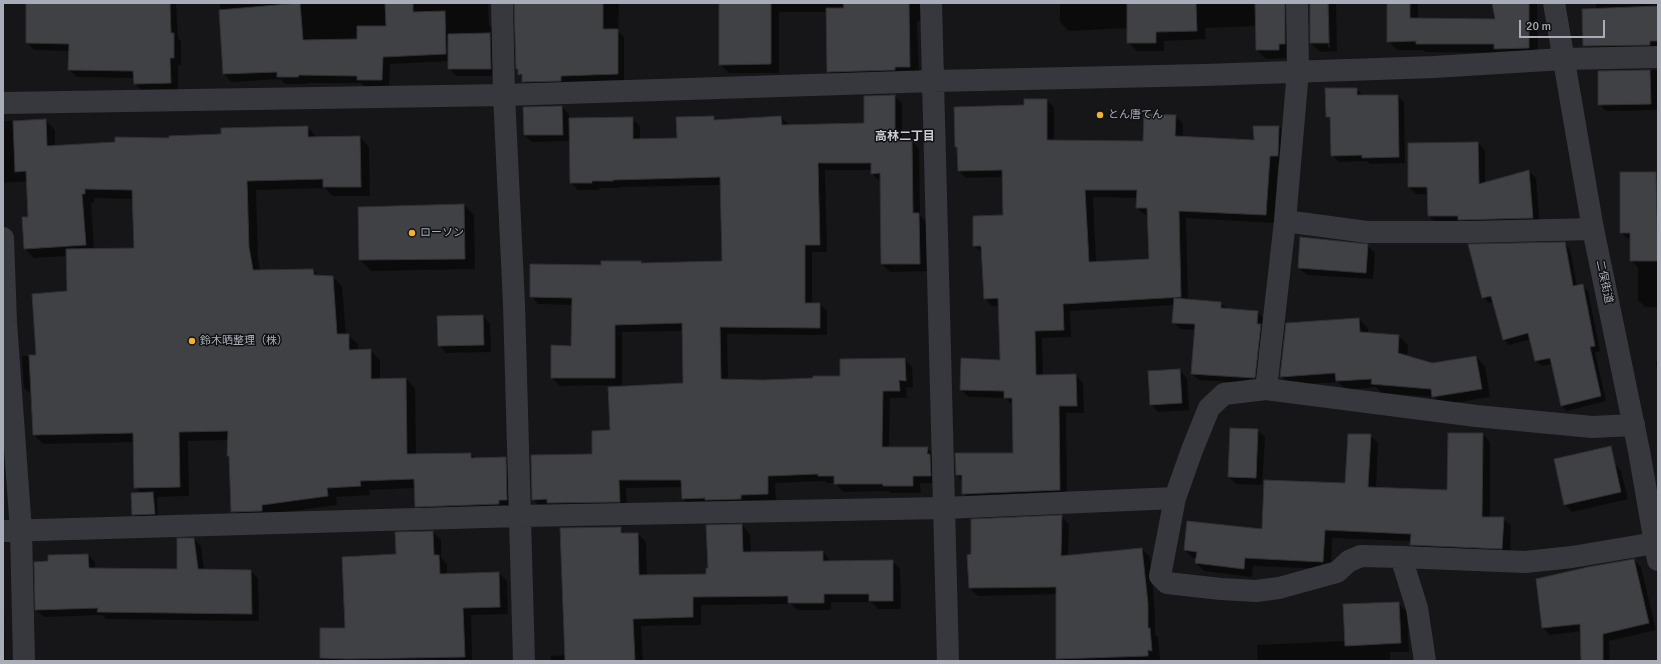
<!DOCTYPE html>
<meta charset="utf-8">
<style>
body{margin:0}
#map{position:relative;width:1661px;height:664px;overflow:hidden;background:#161618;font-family:Signika,sans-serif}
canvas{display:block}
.frame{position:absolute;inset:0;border:4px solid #a8adb8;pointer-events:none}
.scale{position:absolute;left:1519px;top:20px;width:86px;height:18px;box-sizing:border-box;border:2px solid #a8adb8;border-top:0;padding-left:5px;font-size:12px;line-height:14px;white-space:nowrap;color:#a8adb8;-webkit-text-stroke:3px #111113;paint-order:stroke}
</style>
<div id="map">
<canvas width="1661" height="664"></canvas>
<div class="frame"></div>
<div class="scale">20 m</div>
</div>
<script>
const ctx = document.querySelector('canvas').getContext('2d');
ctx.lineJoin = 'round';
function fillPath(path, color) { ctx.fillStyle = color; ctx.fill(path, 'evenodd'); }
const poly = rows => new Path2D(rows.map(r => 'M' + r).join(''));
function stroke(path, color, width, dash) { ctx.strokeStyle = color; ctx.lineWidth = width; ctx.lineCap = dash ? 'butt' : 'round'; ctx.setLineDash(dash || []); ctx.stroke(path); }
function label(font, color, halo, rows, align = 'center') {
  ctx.font = font + ' Signika,"Noto Sans JP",sans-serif'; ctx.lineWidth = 3; ctx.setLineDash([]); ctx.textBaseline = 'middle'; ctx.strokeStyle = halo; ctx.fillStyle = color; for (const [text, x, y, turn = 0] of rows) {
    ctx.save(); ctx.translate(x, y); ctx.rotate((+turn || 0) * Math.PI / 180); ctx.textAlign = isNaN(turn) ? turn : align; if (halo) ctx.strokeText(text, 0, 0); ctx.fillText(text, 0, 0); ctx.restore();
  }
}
const shadow = poly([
 [34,3,176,3,178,38,181,41,181,65,178,65,178,90,142,91,134,83,134,78,77,77,69,70,70,51,34,50,27,43],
 [220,3,488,3,489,25,497,33,498,76,457,76,449,69,449,61,390,64,389,88,365,87,361,83,307,83,306,84,285,84,281,79,231,82,224,74],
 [536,3,619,3,618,31,624,37,624,80,567,82,567,87,530,88,523,81,523,78,519,74,519,70,517,68],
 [720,3,923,3,923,21,917,21,919,75,836,80,828,71,827,12,779,12,779,73,729,73,720,64],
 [1060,3,1298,3,1287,58,1266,59,1257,50,1257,26,1205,28,1206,39,1164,41,1164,51,1137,51,1128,42,1128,28,1069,31,1060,22],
 [1311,3,1327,3,1328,48,1330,47,1329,3,1336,3,1337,51,1320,52,1311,43],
 [1388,3,1418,3,1418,19,1496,20,1493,3,1537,3,1538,57,1499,53,1426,52,1423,50,1397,50,1388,41],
 [1596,3,1658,3,1658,51,1591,52,1584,46,1596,9],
 [1658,70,1658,110,1606,111,1599,104,1599,72],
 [1356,89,1363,95,1398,96,1404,102,1405,163,1370,164,1367,161,1339,162,1332,155,1331,121,1327,116],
 [894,96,902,103,902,141,912,141,919,149,920,216,926,221,927,271,890,272,882,264,881,181,879,181,872,173,872,170,825,170,827,252,812,252,812,304,820,304,827,311,827,335,727,334,728,380,763,381,841,377,905,359,912,367,913,388,906,387,907,398,890,398,889,448,927,448,935,456,938,483,920,483,921,493,891,493,889,491,843,492,835,483,827,483,825,481,775,483,776,501,690,506,683,499,683,487,626,488,627,509,540,507,533,499,593,455,611,431,684,384,683,331,622,332,622,385,560,386,552,378,552,346,572,347,573,305,538,304,531,296,602,266,602,262,641,262,643,264,723,262,721,185,620,187,620,188,599,188,599,190,578,190,571,183,570,141,532,142,524,135,562,107,569,114,569,119,632,118,640,126,640,140,678,139,714,117,717,121,781,117,789,125,865,124],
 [1046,100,1054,107,1054,141,1144,142,1176,116,1183,124,1183,138,1255,141,1279,127,1287,134,1285,163,1278,163,1274,223,1186,218,1188,300,1221,303,1228,310,1257,312,1264,319,1261,384,1199,380,1192,374,1195,330,1180,329,1173,322,1174,305,1070,311,1071,337,1042,338,1043,376,1076,375,1083,383,1084,413,1066,413,1067,498,970,501,963,493,963,481,957,475,1014,454,1013,406,1006,398,969,397,961,390,1001,361,999,306,992,306,985,299,982,253,974,245,1004,216,1003,177,966,178,959,171,958,148,956,146,1025,106],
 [1093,197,1138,198,1137,208,1145,215,1148,215,1150,260,1096,263],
 [45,120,55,130,55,146,170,139,308,127,317,138,360,137,369,147,370,196,333,196,325,188,256,190,258,257,260,271,313,270,318,276,333,277,342,286,346,335,348,335,358,344,358,350,370,350,380,360,380,380,406,379,415,388,416,455,471,454,475,458,505,458,515,467,516,509,425,516,416,506,415,488,369,490,370,495,336,497,337,505,271,514,241,521,232,511,230,457,228,456,229,440,188,441,189,496,157,497,158,517,137,518,133,514,141,493,135,488,134,442,43,444,34,435,32,395,24,388,22,356,37,357,69,292,67,256,34,258,25,249,23,228,55,227,28,181,3,183,3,121],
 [94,198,134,199,135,249,94,250,91,203,94,203],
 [1478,143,1485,150,1485,183,1529,171,1536,178,1540,225,1436,223,1429,216,1428,194,1416,194,1409,187],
 [1658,172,1658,315,1657,307,1645,307,1638,300,1638,267,1631,261,1631,239,1628,239,1621,232,1621,173],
 [464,205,474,215,475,269,371,271,360,260,359,208],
 [1564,243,1570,249,1577,286,1582,285,1588,291,1600,351,1595,352,1606,401,1567,411,1561,405,1552,364,1542,366,1536,361,1531,339,1509,345,1504,340,1494,302,1489,303,1483,297],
 [1367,245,1375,253,1373,279,1307,275,1299,268],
 [483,316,490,323,491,352,446,353,439,345],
 [1359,319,1368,328,1368,334,1399,336,1408,345,1407,357,1432,364,1476,357,1485,366,1490,397,1442,405,1435,397,1381,393,1376,387,1346,390,1338,382,1290,385,1281,376],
 [1658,361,1658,378,1656,362],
 [1180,371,1187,378,1189,410,1158,412,1151,404],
 [1257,430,1265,437,1262,485,1236,484,1229,477],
 [1483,434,1490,442,1490,518,1503,518,1511,526,1510,556,1419,552,1411,544,1411,541,1332,538,1331,569,1253,566,1252,577,1204,571,1196,563,1197,558,1193,558,1185,550,1262,530,1346,485,1370,435,1378,443,1376,489,1448,491],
 [1614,463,1621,471,1628,499,1572,512,1565,505],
 [1061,516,1069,524,1068,557,1142,549,1150,557,1155,612,1155,635,1158,637,1160,661,1057,661,1057,594,978,596,970,588],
 [742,525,750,534,751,553,823,552,831,562,892,561,900,569,901,609,878,609,871,602,831,602,831,610,797,610,791,604,701,605,701,625,641,626,643,661,551,661,551,656,566,655,620,528,626,534,638,534,646,542,647,576,707,575,709,569],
 [433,532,441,540,441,558,447,564,447,574,499,573,507,581,508,614,471,615,472,661,320,661,321,629,346,629,397,555],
 [194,539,201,546,204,570,251,571,258,578,259,621,106,619,102,615,44,617,36,610,35,563,50,562,88,555,95,562,95,569,178,570],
 [1634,560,1641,567,1656,630,1609,641,1610,661,1582,661,1581,631,1550,635,1543,628],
 [1398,603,1407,612,1409,652,1390,652,1390,661,1258,661,1257,645,1345,641],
 [3,608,4,609,5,661,3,661]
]);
const building = poly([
 [26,3,170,3,171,33,174,33,174,58,170,58,171,83,134,84,133,71,68,70,69,44,26,43,26,3],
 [300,3,303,40,357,39,357,26,386,26,385,3,413,3,413,12,445,11,446,54,383,57,382,80,357,80,357,76,299,75,298,77,277,77,277,72,223,74,219,10,300,3],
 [514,3,603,3,603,29,618,29,618,74,561,76,561,81,522,82,522,74,518,75,518,69,516,69,514,3],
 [719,3,771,3,771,64,719,65,719,3],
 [843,3,909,3,910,67,895,67,895,70,827,72,826,8,844,8,843,3],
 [1127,3,1196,3,1197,31,1156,32,1156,43,1127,43,1127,3],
 [1255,3,1285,3,1285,44,1279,44,1279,50,1256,50,1255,3],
 [1310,3,1328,3,1329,43,1310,43,1310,3],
 [1387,3,1410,3,1410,18,1495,19,1492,3,1529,3,1529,48,1494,49,1494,44,1416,44,1416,41,1387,42,1387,3],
 [1658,6,1658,41,1650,41,1650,45,1583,46,1582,9,1658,6],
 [490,33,491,69,448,69,448,34,490,33],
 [1650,70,1651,104,1598,105,1598,71,1650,70],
 [1325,88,1357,88,1357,95,1398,95,1399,157,1362,158,1362,155,1331,156,1330,117,1326,117,1325,88],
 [895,95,895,140,912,140,913,213,919,213,920,264,881,264,880,173,871,174,871,163,818,163,820,245,805,245,805,303,820,303,820,328,720,327,721,379,763,380,813,378,813,376,840,376,840,359,905,358,906,381,899,380,900,391,883,391,882,447,928,447,927,454,930,454,931,476,913,476,913,486,883,486,883,484,834,484,834,476,818,476,818,474,768,476,768,494,741,495,741,499,705,500,705,498,682,499,681,480,619,480,620,502,547,503,547,499,532,500,531,455,592,454,592,431,610,430,608,387,683,383,682,323,615,325,615,378,551,378,551,345,571,346,572,298,530,297,530,264,601,265,601,261,641,261,641,263,722,261,720,177,613,180,613,181,592,181,592,183,570,183,569,118,633,117,633,139,677,138,676,117,714,116,714,120,781,116,782,125,864,123,864,96,895,95],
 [1024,99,1047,99,1047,140,1143,141,1144,114,1176,115,1175,136,1254,140,1253,126,1279,126,1278,156,1270,156,1266,215,1179,211,1181,297,1063,304,1064,330,1035,331,1036,375,1076,374,1077,406,1059,406,1060,490,962,494,962,475,956,475,955,453,1013,453,1012,398,1004,398,1004,391,960,390,961,358,1000,360,998,298,984,299,981,246,973,246,973,216,1003,215,1002,170,958,171,957,147,955,147,954,107,1024,105,1024,99],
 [1085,190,1137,190,1136,208,1147,208,1149,259,1089,262,1085,190],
 [562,106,563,135,524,135,523,107,562,106],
 [46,119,47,146,115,142,115,137,169,138,169,136,221,134,221,128,308,126,308,137,360,136,361,187,323,187,323,179,247,181,249,247,253,270,313,269,314,275,333,276,337,334,349,334,349,350,371,349,371,379,406,378,407,454,471,453,471,458,506,457,507,500,499,500,499,504,415,507,414,479,360,481,361,486,327,488,328,496,262,505,262,511,231,512,229,456,227,456,228,431,179,432,180,487,134,488,133,433,33,435,29,355,36,355,32,294,67,291,66,249,134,248,132,190,85,189,85,194,82,194,86,245,24,249,22,217,28,217,26,171,15,172,13,121,46,119],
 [1478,142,1479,184,1529,170,1533,218,1458,220,1458,216,1428,216,1427,187,1408,187,1408,143,1478,142],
 [1620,172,1656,172,1658,261,1630,261,1630,233,1620,233,1620,172],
 [464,204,465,259,359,260,358,207,464,204],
 [1300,237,1368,244,1366,273,1298,268,1300,237],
 [1565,242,1573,286,1583,284,1595,346,1590,347,1601,396,1561,406,1550,358,1535,361,1528,333,1503,340,1491,296,1482,298,1468,244,1565,242],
 [1174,298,1221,302,1221,308,1258,311,1257,324,1261,324,1255,378,1191,374,1195,324,1172,323,1174,298],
 [483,315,484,345,438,346,437,316,483,315],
 [1359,318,1360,332,1399,335,1398,353,1432,363,1476,356,1482,389,1432,397,1431,389,1371,384,1372,379,1336,381,1335,373,1280,377,1286,323,1359,318],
 [1180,369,1182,403,1150,405,1148,371,1180,369],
 [1230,428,1258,429,1256,478,1228,477,1230,428],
 [1448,433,1483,433,1482,517,1504,517,1502,549,1410,545,1411,534,1325,530,1323,562,1245,558,1244,569,1195,563,1197,552,1184,550,1187,521,1262,529,1264,480,1345,483,1348,434,1371,434,1368,487,1447,490,1448,433],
 [1611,446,1621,492,1564,505,1554,459,1611,446],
 [153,492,155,514,132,515,131,493,153,492],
 [1062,515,1061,556,1142,548,1148,604,1148,628,1150,628,1152,651,1148,650,1148,656,1056,659,1056,587,969,588,967,555,971,554,971,519,1062,515],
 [742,524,743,552,823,551,823,561,893,560,893,601,869,601,869,594,824,594,824,603,788,603,788,596,693,597,693,617,633,619,635,661,565,661,560,528,621,527,621,533,638,533,639,575,706,574,706,568,708,568,706,525,742,524],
 [433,531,434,555,439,555,440,574,499,572,500,607,463,608,465,657,347,659,320,658,320,628,345,628,342,557,396,554,395,532,433,531],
 [177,538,194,538,198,569,251,570,252,614,97,612,98,608,35,610,34,562,48,561,48,555,88,554,89,568,177,569,177,538],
 [1634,559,1649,623,1603,634,1603,661,1581,661,1580,624,1542,628,1536,579,1588,567,1634,559],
 [1399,602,1401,643,1345,646,1343,604,1399,602]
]);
const minor = poly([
 [502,3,504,95,514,304,524,661],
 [931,3,948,661],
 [3,103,504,95,934,81,1204,75,1434,67,1563,59,1658,57],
 [1285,221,1298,71,1297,3],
 [3,238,6,322,21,531,24,661],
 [1266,389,1285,221,1367,232,1469,232,1593,229],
 [1175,498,1160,576,1167,583,1221,589,1256,591,1279,588,1337,572,1349,561,1361,556,1401,557,1417,608,1425,661],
 [3,531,520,516,944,508,1175,498,1192,450,1209,408,1224,394,1266,389,1476,416,1592,427,1634,425],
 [1401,557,1525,562,1572,557,1655,543]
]);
const tertiary = poly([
 [1554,3,1593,229,1639,451,1658,560]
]);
const markers = [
 [1100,115,4,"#f2b134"],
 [412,233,4,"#f2b134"],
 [192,341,4,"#f2b134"]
];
const poiNames = [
 ["とん唐てん",1108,115],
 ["ローソン",420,233],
 ["鈴木晒整理（株）",200,341]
];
const streetNames = [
 ["二俣街道",1604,282,78]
];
const neighbourhoodNames = [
 ["高林二丁目",905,137]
];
fillPath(shadow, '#0007');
fillPath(building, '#404145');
stroke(building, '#303034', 1);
stroke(minor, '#37383d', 22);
stroke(tertiary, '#37383d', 22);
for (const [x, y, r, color] of markers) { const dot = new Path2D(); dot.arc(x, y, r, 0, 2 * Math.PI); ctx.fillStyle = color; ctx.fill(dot); stroke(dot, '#111113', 1.5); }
label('11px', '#a8adb8', '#111113', poiNames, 'left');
label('11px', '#a8adb8', '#111113', streetNames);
label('bold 12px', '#c9ccd4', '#111113', neighbourhoodNames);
</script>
